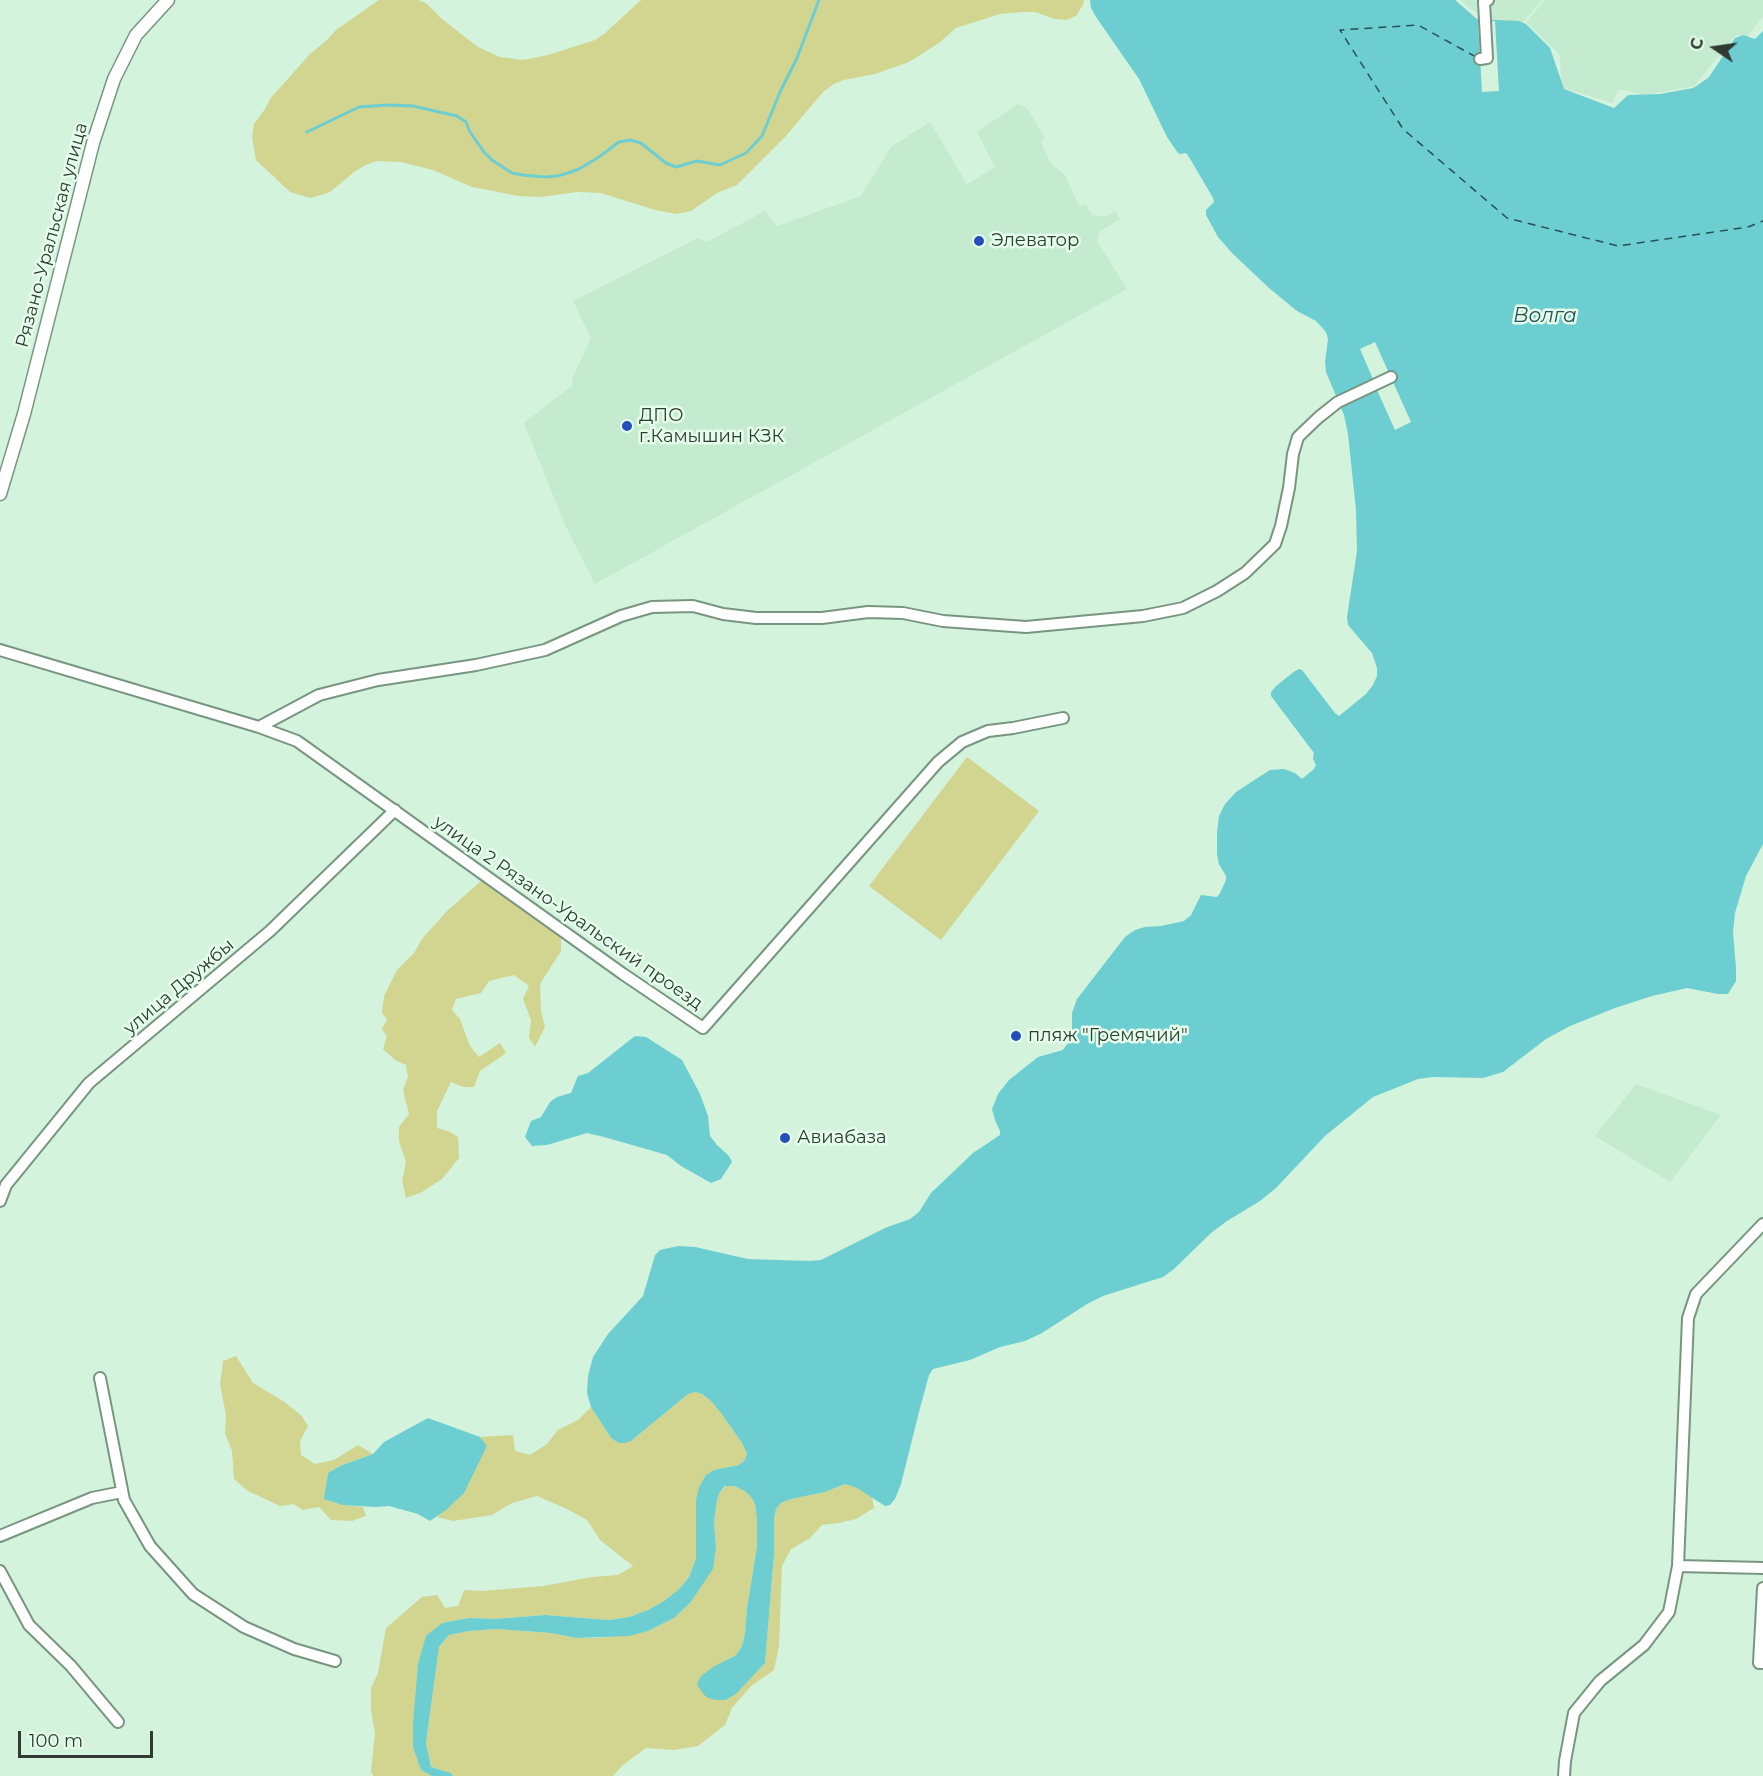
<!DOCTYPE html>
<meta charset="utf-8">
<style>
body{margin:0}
#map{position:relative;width:1763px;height:1776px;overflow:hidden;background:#d3f3dc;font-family:Montserrat,sans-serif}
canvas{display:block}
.north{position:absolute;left:1685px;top:18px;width:60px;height:60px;-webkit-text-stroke:4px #e5feeb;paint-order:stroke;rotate:283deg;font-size:16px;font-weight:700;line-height:24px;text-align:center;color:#2f3b32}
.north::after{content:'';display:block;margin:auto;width:21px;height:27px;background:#2f3b32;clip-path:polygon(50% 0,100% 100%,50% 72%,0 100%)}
.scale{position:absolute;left:18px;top:1731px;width:135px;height:27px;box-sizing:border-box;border:3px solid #2f3b32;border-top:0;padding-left:8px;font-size:18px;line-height:21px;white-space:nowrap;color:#2f3b32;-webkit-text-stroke:4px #e5feeb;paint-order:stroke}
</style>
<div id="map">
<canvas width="1763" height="1776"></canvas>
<div class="north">С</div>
<div class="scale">100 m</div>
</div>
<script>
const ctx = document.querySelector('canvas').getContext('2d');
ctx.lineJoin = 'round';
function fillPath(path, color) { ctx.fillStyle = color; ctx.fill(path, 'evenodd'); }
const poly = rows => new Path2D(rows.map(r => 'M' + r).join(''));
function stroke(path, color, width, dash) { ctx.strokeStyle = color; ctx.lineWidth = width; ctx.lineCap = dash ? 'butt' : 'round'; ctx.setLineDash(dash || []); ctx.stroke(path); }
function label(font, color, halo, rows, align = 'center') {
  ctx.font = font + ' Montserrat,sans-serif'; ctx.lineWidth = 5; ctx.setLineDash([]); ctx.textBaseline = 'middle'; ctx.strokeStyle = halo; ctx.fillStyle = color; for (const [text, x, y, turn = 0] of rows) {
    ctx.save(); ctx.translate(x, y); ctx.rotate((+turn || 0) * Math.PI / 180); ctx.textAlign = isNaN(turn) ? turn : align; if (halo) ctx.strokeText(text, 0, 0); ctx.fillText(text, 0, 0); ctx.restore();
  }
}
const built = poly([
 [1460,0,1543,0,1523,22,1494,20,1470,9],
 [1545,0,1763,0,1763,16,1748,36,1736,35,1694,86,1645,95,1619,89,1612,103,1563,88,1561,82,1560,55,1526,22],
 [1018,104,1027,108,1045,138,1041,143,1051,164,1065,175,1079,206,1086,204,1092,215,1106,217,1115,211,1120,219,1100,231,1097,241,1127,289,595,584,565,525,524,423,573,385,572,379,591,338,573,301,698,238,707,242,765,211,777,226,861,196,891,147,930,122,967,184,995,167,977,132],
 [1636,1084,1721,1115,1670,1182,1595,1136]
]);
const green = poly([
 [379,0,418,0,426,3,442,19,478,47,500,57,523,60,548,55,595,40,604,34,641,0,1084,0,1083,5,1076,16,1066,20,1055,19,1035,12,1023,12,1000,14,956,28,939,43,909,62,875,74,844,80,834,84,824,91,785,137,737,185,717,193,691,211,677,214,655,210,601,193,577,192,541,197,518,196,483,189,472,187,433,170,401,162,376,161,366,165,354,172,330,192,321,195,310,198,290,192,256,160,252,137,254,124,265,109,270,99,309,55,328,39,336,30],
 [967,757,1039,811,941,940,869,886],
 [481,881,561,938,561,951,540,984,541,1011,545,1027,535,1047,529,1038,531,1020,523,999,529,986,514,975,489,981,481,993,456,999,452,1010,460,1019,470,1046,479,1057,500,1043,506,1053,480,1071,474,1087,463,1087,451,1082,437,1111,437,1128,448,1131,458,1137,459,1158,442,1179,422,1192,406,1198,402,1181,406,1162,399,1141,399,1127,409,1114,403,1090,408,1077,406,1065,395,1060,383,1049,387,1036,382,1029,387,1019,382,1013,384,996,397,970,414,953,422,939,446,912],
 [236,1356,253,1383,283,1401,301,1415,308,1426,300,1441,301,1455,315,1464,334,1460,358,1445,373,1454,340,1466,328,1473,325,1499,342,1505,363,1507,366,1516,352,1521,331,1520,319,1507,303,1510,293,1504,280,1506,248,1491,234,1479,232,1451,225,1433,226,1415,220,1384,223,1361],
 [695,1392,702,1394,711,1401,721,1413,742,1443,747,1454,744,1461,740,1465,714,1470,696,1500,696,1559,689,1577,679,1589,664,1601,648,1610,629,1617,609,1620,545,1615,495,1619,469,1618,442,1623,413,1747,421,1769,432,1776,373,1776,371,1771,375,1733,371,1711,371,1688,378,1673,386,1628,422,1597,437,1595,445,1608,458,1606,464,1590,482,1591,543,1586,592,1577,618,1575,633,1566,600,1540,587,1520,565,1508,537,1496,512,1503,492,1515,453,1521,437,1517,464,1492,486,1446,480,1437,513,1435,515,1451,530,1455,547,1444,558,1430,578,1420,591,1407,611,1438,631,1441,688,1394],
 [845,1484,857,1488,872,1497,874,1508,856,1519,839,1523,822,1525,809,1539,791,1549,782,1566,779,1646,774,1670,751,1686,732,1708,725,1725,698,1746,674,1750,646,1748,623,1765,613,1776,453,1776,451,1773,431,1767,426,1743,439,1647,449,1635,469,1631,496,1629,551,1633,576,1638,599,1638,648,1631,674,1618,690,1603,716,1547,714,1522,717,1500,720,1492,726,1486,734,1486,745,1491,751,1497,755,1504,757,1521,757,1546,747,1608,745,1634,742,1646,736,1655,727,1659,726,1700,736,1694,765,1662,774,1555,774,1519,776,1509,781,1503,791,1499,825,1492]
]);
const water = poly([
 [1090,0,1455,0,1477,19,1519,21,1526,24,1550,48,1564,89,1614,108,1628,95,1660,94,1693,88,1698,85,1709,77,1735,38,1743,35,1755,39,1763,31,1763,844,1746,876,1735,913,1733,932,1736,968,1736,981,1728,994,1718,994,1687,988,1652,996,1615,1008,1570,1026,1546,1039,1503,1072,1483,1078,1433,1077,1418,1079,1373,1097,1325,1136,1276,1188,1260,1201,1227,1221,1211,1233,1174,1269,1163,1277,1103,1296,1087,1304,1042,1333,1025,1341,1000,1347,970,1360,933,1369,929,1375,919,1412,901,1484,895,1499,890,1505,885,1506,857,1488,845,1484,825,1492,791,1499,781,1503,776,1509,774,1519,774,1555,765,1663,736,1694,726,1700,715,1700,706,1697,699,1688,697,1683,701,1676,713,1667,736,1655,742,1646,745,1634,747,1608,757,1546,757,1521,755,1504,751,1497,745,1491,734,1486,725,1486,720,1492,717,1500,714,1522,716,1547,713,1569,690,1603,674,1618,648,1631,629,1636,576,1638,551,1633,496,1629,469,1631,449,1635,439,1647,426,1743,431,1767,451,1773,453,1776,432,1776,421,1770,413,1747,413,1723,418,1664,426,1636,442,1623,469,1618,495,1619,545,1615,609,1620,629,1617,648,1610,664,1601,679,1589,689,1577,696,1559,696,1500,699,1487,706,1475,714,1470,739,1465,744,1461,747,1454,742,1443,721,1413,711,1401,702,1394,695,1392,688,1394,631,1441,625,1443,619,1443,611,1438,591,1407,587,1393,588,1376,593,1357,608,1334,643,1296,655,1255,660,1250,678,1246,695,1247,748,1259,810,1261,821,1260,885,1228,910,1219,919,1212,931,1193,973,1153,1000,1135,1000,1131,995,1120,992,1109,998,1094,1009,1080,1038,1057,1063,1050,1068,1043,1072,1030,1072,1013,1077,999,1125,937,1135,930,1145,927,1161,926,1184,921,1191,915,1201,895,1217,897,1220,893,1226,880,1226,876,1219,864,1217,854,1217,832,1219,816,1225,804,1236,792,1270,770,1284,769,1295,773,1302,779,1314,769,1316,765,1313,759,1314,753,1271,696,1271,692,1276,686,1295,671,1299,669,1302,670,1335,713,1339,716,1366,694,1373,685,1377,676,1377,668,1372,653,1348,625,1347,617,1357,551,1356,510,1348,434,1344,415,1326,372,1325,362,1328,339,1326,332,1316,321,1297,311,1269,288,1232,253,1218,237,1206,215,1206,210,1214,202,1213,198,1189,157,1186,153,1180,154,1178,153,1167,137,1139,79,1096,17,1091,8],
 [635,1036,646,1037,682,1060,700,1094,708,1116,710,1136,717,1145,729,1156,732,1162,721,1179,711,1183,681,1166,667,1155,604,1137,587,1133,547,1145,532,1146,525,1137,531,1121,541,1117,550,1102,557,1097,571,1093,578,1076,588,1073],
 [428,1418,480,1437,487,1446,464,1493,446,1510,430,1521,418,1514,389,1506,376,1507,342,1505,324,1499,328,1473,340,1466,373,1454,384,1442]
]);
const pier = poly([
 [1495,21,1499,91,1482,92,1478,23],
 [1375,342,1411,422,1395,430,1377,390,1340,406,1336,396,1373,379,1360,349]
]);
const stream = poly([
 [307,132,359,107,388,105,413,106,457,116,466,122,470,132,484,152,492,160,512,173,523,175,545,177,557,176,568,173,579,169,599,157,619,142,630,140,641,143,666,163,676,167,697,161,720,165,746,153,762,136,780,92,797,58,819,0]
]);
const ferry = poly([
 [1476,57,1418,25,1340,30,1403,129,1507,218,1618,246,1748,227,1763,221]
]);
const minor = poly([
 [1480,59,1487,58,1484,2,1488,0],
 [0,650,259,727,297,741,623,974,703,1028,938,762,962,742,988,731,1013,728,1063,718],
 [259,727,319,695,378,680,476,665,545,650,621,616,652,607,693,606,723,614,756,618,822,618,868,612,903,613,943,621,1026,627,1143,616,1183,608,1217,591,1245,573,1275,544,1281,526,1289,488,1293,454,1298,437,1319,417,1338,402,1391,377],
 [0,1201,6,1185,89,1083,270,931,395,810],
 [100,1378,124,1500,150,1546,193,1594,244,1627,294,1649,335,1661],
 [0,1536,92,1498,122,1492],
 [1678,1566,1763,1568],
 [0,1571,29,1625,71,1666,118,1722],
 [1763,1588,1759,1663,1763,1663],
 [1564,1776,1565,1761,1574,1713,1600,1681,1644,1645,1669,1612,1678,1566,1688,1318,1696,1294,1763,1224]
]);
const major = poly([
 [0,494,24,414,93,143,114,79,136,35,168,0]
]);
const markers = [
 [979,241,6,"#234ebc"],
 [627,426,6,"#234ebc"],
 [1016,1036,6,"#234ebc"],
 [785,1138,6,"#234ebc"]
];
const streetNames = [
 ["Рязано-Уральская улица",52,235,-75],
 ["улица 2 Рязано-Уральский проезд",568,913,35],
 ["улица Дружбы",179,987,-40]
];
const poiNames = [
 ["Элеватор",991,241],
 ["ДПО",639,416],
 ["г.Камышин КЗК",639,437],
 ["пляж \"Гремячий\"",1028,1036],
 ["Авиабаза",797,1138]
];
const waterNames = [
 ["Волга",1545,316]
];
fillPath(built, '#c4ebcf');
fillPath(green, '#d2d590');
fillPath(water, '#6dced1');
fillPath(pier, '#d3f3dc');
stroke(stream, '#6dced1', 3);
stroke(ferry, '#255253', 1.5, [8, 6]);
stroke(minor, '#789580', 14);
stroke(major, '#789580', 15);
stroke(minor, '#fff', 10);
stroke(major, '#fff', 12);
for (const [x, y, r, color] of markers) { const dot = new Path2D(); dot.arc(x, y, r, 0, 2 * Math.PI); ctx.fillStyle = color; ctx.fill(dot); stroke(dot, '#e5feeb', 2); }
label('18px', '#2f3b32', '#e5feeb', streetNames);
label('18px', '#2f3b32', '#e5feeb', poiNames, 'left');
label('italic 20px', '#255253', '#e5feeb', waterNames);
</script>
